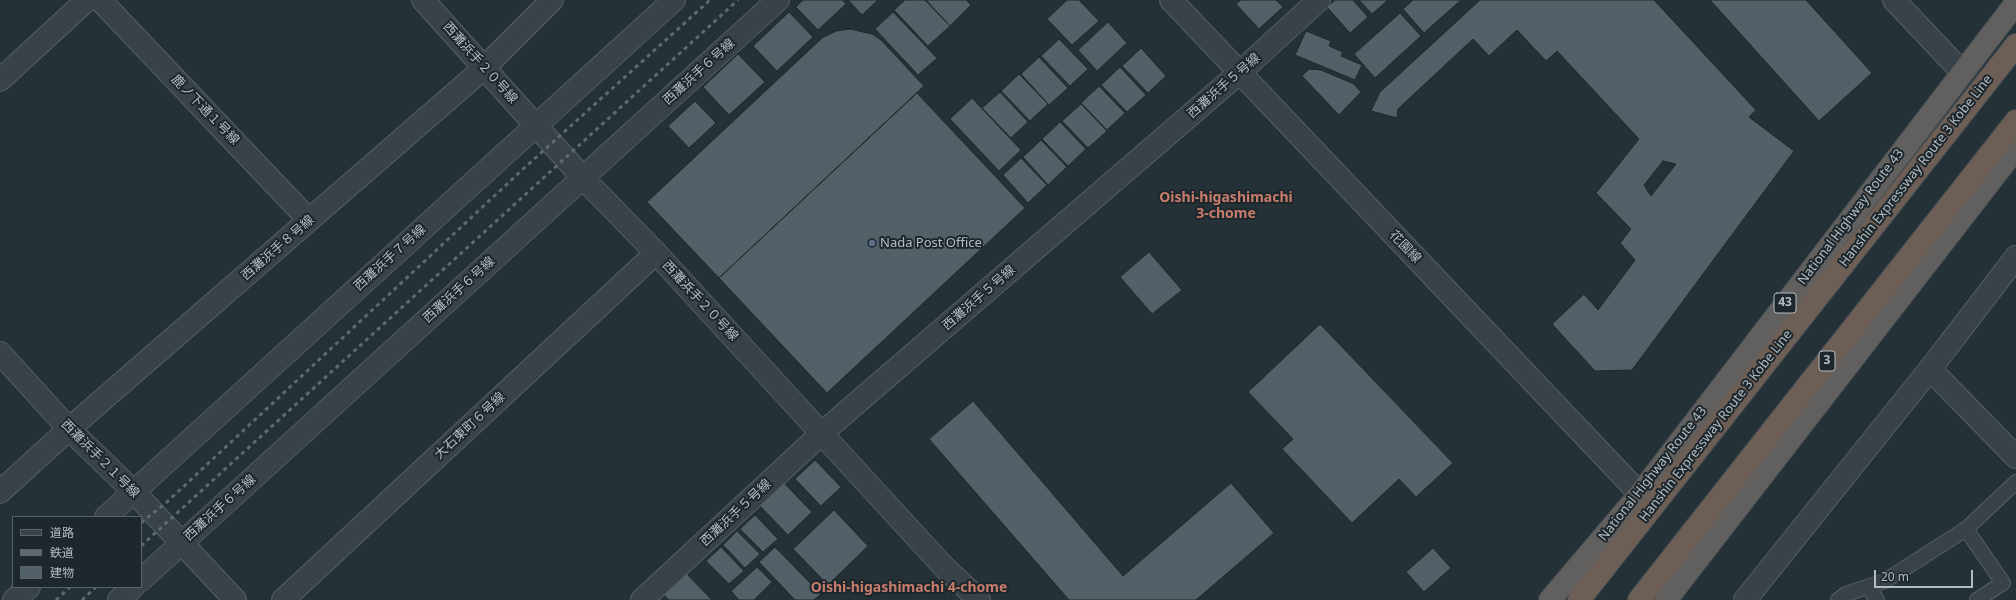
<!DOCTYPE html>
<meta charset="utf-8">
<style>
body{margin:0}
#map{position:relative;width:2016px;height:600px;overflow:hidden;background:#243137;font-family:"Noto Sans","Noto Sans JP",sans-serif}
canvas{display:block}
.legend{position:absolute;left:12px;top:516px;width:130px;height:72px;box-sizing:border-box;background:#1d272c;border:1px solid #596369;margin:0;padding:5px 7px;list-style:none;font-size:12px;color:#b3bdc4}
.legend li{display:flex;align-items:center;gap:8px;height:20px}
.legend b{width:20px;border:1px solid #596369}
.scale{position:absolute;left:1874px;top:570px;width:99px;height:18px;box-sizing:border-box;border:2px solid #b3bdc4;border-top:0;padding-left:5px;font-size:12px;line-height:14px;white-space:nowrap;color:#b3bdc4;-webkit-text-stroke:3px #1d272c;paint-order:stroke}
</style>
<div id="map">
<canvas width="2016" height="600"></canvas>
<ul class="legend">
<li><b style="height:5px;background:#384248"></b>道路</li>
<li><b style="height:5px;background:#5e6a71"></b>鉄道</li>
<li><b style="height:11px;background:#526067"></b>建物</li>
</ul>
<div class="scale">20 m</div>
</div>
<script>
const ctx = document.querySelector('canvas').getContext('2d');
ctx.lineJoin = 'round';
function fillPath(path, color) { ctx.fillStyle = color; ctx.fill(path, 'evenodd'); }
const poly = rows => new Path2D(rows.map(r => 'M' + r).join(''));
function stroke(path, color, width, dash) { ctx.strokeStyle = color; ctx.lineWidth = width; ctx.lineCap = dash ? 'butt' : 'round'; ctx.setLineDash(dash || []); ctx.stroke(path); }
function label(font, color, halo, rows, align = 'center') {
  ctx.font = font + ' "Noto Sans","Noto Sans JP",sans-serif'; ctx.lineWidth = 4; ctx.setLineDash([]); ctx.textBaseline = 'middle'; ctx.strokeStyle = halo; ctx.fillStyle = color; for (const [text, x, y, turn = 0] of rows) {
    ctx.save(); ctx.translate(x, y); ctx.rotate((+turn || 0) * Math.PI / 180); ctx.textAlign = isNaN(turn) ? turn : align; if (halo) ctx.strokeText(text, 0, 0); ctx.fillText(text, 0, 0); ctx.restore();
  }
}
const building = poly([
 [803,0,842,0,846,4,818,30,796,7,803,0],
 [848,0,878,0,862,15,848,0],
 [905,0,925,0,950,26,928,46,894,10,905,0],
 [926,0,966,0,971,5,950,26,926,0],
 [1067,0,1079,0,1099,21,1072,45,1047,19,1067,0],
 [1241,0,1276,0,1283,7,1259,29,1236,4,1241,0],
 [1335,0,1353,0,1368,17,1350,33,1327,7,1335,0],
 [1359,0,1386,0,1387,1,1372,14,1359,0],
 [1413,0,1461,0,1424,33,1403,9,1413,0],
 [1480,0,1654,0,1756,110,1749,117,1794,151,1632,370,1595,371,1552,324,1584,294,1598,310,1635,260,1620,243,1631,229,1596,193,1639,139,1557,51,1546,61,1517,30,1489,56,1473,39,1398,109,1397,118,1371,111,1380,92,1480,0],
 [1663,161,1676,164,1651,196,1644,185,1663,161],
 [1710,0,1806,0,1872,73,1819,121,1710,0],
 [789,12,813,37,777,71,753,46,789,12],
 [893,12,937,58,918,75,875,29,893,12],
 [1400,13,1421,36,1375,78,1354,54,1400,13],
 [1108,22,1127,43,1097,71,1078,50,1108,22],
 [850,29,872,34,881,40,924,86,719,278,647,202,822,38,836,31,850,29],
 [1306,31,1331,41,1329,46,1343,52,1341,56,1362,65,1355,80,1295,55,1306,31],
 [1059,39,1088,69,1070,86,1041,56,1059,39],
 [1141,48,1166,76,1148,93,1122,66,1141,48],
 [738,54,765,82,729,115,703,87,738,54],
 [1039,57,1068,88,1049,105,1021,74,1039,57],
 [1120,67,1146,95,1127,112,1101,85,1120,67],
 [1309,69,1321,70,1354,84,1361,92,1339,115,1302,76,1309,69],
 [1019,74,1048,104,1030,121,1001,91,1019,74],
 [1099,86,1125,113,1107,130,1081,103,1099,86],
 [1000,92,1028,122,1011,138,982,108,1000,92],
 [917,93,1025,208,827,393,719,278,917,93],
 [972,98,1021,150,999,171,950,119,972,98],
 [695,101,716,123,689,148,668,126,695,101],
 [1081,104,1107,131,1088,148,1062,121,1081,104],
 [1060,122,1086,149,1068,166,1042,139,1060,122],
 [1041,140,1067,167,1048,185,1023,157,1041,140],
 [1021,158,1047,185,1028,203,1003,175,1021,158],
 [1149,252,1182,290,1152,314,1120,277,1149,252],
 [1320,324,1453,463,1416,497,1399,479,1352,523,1282,449,1293,439,1248,392,1320,324],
 [973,401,1123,576,1231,483,1274,533,1196,600,1069,600,929,439,973,401],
 [815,460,841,487,821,506,795,479,815,460],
 [783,482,812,512,788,535,759,505,783,482],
 [834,510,868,546,828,585,793,549,834,510],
 [755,515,778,539,763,552,740,529,755,515],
 [737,531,760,554,745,568,723,545,737,531],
 [721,547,744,571,729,584,706,561,721,547],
 [775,547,821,594,814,600,795,600,759,562,775,547],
 [1433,548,1451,568,1424,592,1406,572,1433,548],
 [757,567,772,582,754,600,739,600,731,591,757,567],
 [686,573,712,600,669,600,663,594,686,573]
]);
const service = poly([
 [1966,529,2003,583,1977,600],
 [1868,587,1877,600],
 [1838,600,1846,594,1885,581,1966,529,2016,482]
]);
const minor = poly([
 [100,0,309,220],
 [1894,0,1962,72],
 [0,80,87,0],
 [0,353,69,429,134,492,235,600],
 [1930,369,2016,457],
 [0,492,69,429,484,68,552,0],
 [106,517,674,0],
 [141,580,778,0],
 [14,600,29,587],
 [119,600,133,587],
 [283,600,656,253],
 [642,600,822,433,1239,73,1319,0],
 [1745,600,1930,369,2016,257]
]);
const tertiary = poly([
 [423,0,583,178,656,253,944,567,979,600],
 [1171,0,1640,494]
]);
const trunk = poly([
 [1550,600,1640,494,2016,3],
 [1666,600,2016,148]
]);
const motorway = poly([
 [1579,600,2016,45],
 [1639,600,2016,121]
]);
const rail = poly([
 [141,523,168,501,521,171,710,0],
 [141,546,738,0],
 [56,600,70,587],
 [82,600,96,587]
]);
const markers = [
 [872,243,4,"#5c6f8a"]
];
const shields = [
 [1785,303,22],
 [1827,361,16]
];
const shieldNames = [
 ["43",1785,303],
 ["3",1827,361]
];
const streetNames = [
 ["西灘浜手２０号線",480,63,48],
 ["西灘浜手６号線",699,72,-42],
 ["西灘浜手５号線",1224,86,-41],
 ["鹿ノ下通１号線",205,110,46],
 ["Hanshin Expressway Route 3 Kobe Line",1916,171,-52],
 ["National Highway Route 43",1851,217,-53],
 ["花園線",1405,247,46],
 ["西灘浜手８号線",278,248,-41],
 ["西灘浜手７号線",390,258,-42],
 ["西灘浜手６号線",459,290,-42],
 ["西灘浜手５号線",979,298,-41],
 ["西灘浜手２０号線",700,301,47],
 ["大石東町６号線",470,426,-43],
 ["Hanshin Expressway Route 3 Kobe Line",1716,426,-52],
 ["西灘浜手２１号線",100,459,45],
 ["National Highway Route 43",1653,474,-52],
 ["西灘浜手６号線",220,508,-42],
 ["西灘浜手５号線",736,513,-43]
];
const poiNames = [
 ["Nada Post Office",880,243]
];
const neighbourhoodNames = [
 ["Oishi-higashimachi",1226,198],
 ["3-chome",1226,214],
 ["Oishi-higashimachi 4-chome",909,588]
];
fillPath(building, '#526067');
stroke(building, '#1f292e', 1);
stroke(service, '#566065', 16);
stroke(minor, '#566065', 24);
stroke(tertiary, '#566065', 24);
stroke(trunk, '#434d52', 24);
stroke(motorway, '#434d52', 24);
stroke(service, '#384248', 14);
stroke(minor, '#384248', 22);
stroke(tertiary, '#384248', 22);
stroke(trunk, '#62605e', 22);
stroke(motorway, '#6d5e56', 22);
stroke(rail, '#5e6a71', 3, [4, 4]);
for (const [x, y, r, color] of markers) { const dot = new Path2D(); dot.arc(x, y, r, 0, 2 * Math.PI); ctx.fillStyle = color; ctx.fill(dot); stroke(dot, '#1d272c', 1.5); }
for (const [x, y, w] of shields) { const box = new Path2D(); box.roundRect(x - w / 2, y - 10, w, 20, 3); ctx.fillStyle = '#1d272c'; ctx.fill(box); stroke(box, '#b3bdc4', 1); }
label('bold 12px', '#b3bdc4', null, shieldNames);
label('13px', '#b3bdc4', '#1d272c', streetNames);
label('13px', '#b3bdc4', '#1d272c', poiNames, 'left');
label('bold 14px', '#c67c6b', '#1d272c', neighbourhoodNames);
</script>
